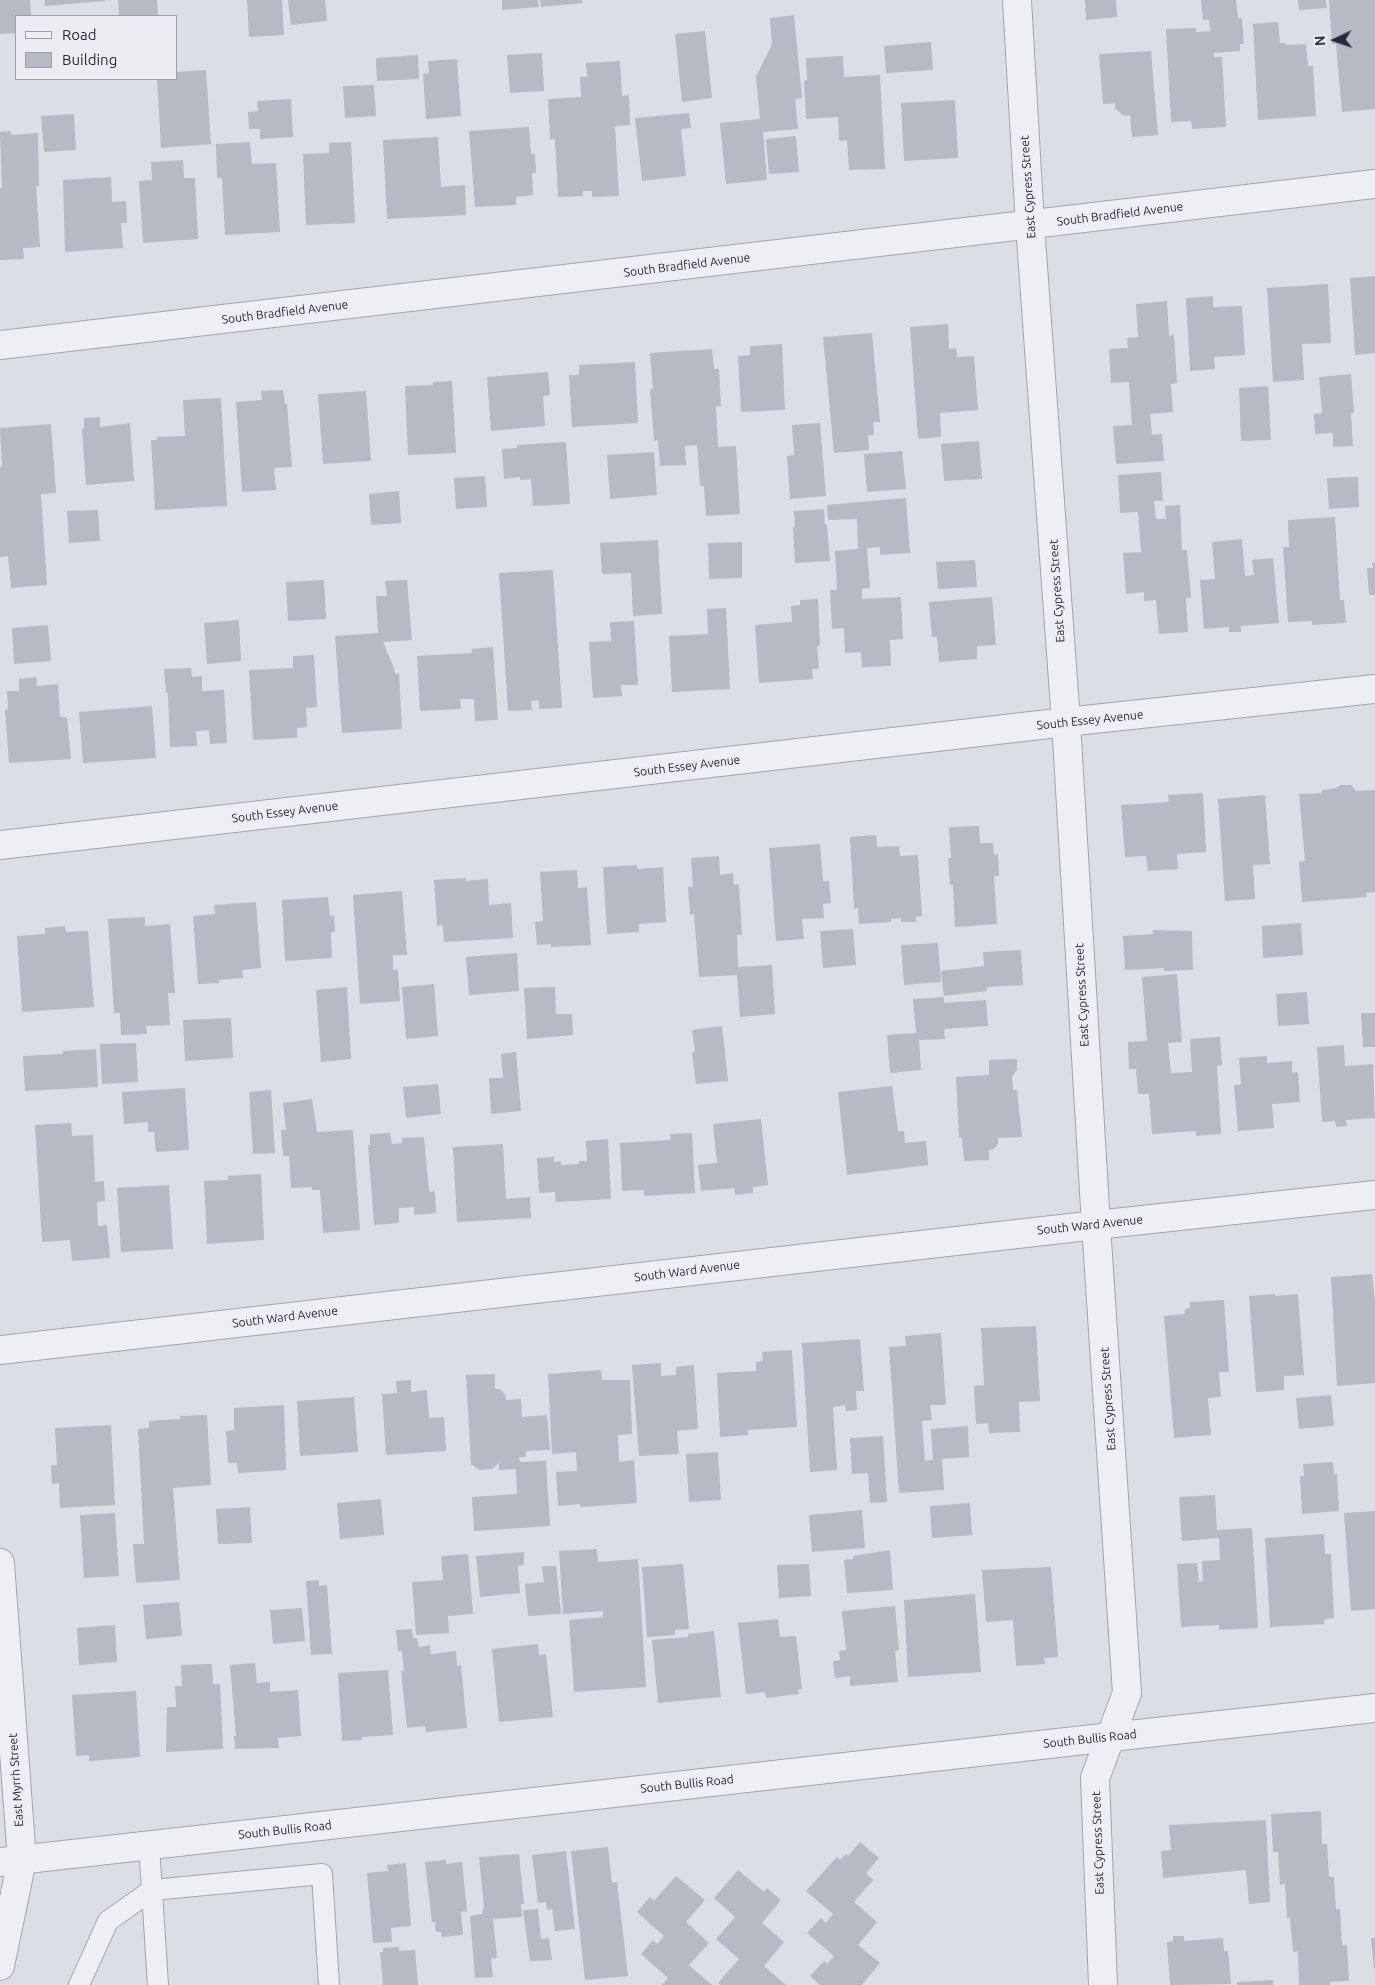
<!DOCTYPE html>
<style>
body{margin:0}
#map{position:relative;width:1375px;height:1985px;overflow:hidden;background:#dcdee5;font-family:Ubuntu,sans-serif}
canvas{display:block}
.legend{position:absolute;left:15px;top:15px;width:162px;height:65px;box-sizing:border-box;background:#ebedf3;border:1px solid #9d9fa9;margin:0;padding:6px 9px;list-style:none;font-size:15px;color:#282a39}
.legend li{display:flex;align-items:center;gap:10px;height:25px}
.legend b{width:25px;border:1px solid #9d9fa9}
.north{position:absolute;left:1310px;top:15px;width:50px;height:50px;-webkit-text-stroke:4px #ebedf3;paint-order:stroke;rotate:267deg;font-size:14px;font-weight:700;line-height:20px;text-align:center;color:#282a39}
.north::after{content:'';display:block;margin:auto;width:18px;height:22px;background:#282a39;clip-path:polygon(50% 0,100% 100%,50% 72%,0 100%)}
</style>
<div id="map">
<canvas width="1375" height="1985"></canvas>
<ul class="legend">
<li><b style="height:6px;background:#eeeff4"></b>Road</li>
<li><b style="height:14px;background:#b7b9c4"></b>Building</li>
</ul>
<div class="north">N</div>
</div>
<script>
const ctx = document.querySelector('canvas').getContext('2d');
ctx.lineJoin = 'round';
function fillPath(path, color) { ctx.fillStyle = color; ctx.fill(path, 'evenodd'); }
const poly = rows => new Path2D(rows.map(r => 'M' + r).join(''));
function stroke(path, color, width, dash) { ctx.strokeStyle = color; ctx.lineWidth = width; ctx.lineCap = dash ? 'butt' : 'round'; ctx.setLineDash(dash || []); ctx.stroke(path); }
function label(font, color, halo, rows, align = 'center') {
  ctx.font = font + ' Ubuntu,sans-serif'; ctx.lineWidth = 4; ctx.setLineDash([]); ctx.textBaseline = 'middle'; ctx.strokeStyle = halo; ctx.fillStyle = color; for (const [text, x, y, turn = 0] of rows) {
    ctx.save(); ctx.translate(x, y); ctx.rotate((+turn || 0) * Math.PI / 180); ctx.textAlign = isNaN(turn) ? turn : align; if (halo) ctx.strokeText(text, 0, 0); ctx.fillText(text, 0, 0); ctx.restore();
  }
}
const building = poly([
 [0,0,30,0,31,16,16,16,16,33,0,34],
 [45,0,105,0,105,1,45,6],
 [118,0,157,0,158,16,119,16],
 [247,0,282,0,284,35,249,37],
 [288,0,325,0,327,21,291,25],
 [502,0,538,0,539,7,502,10],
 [540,0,582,0,583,3,541,7],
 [1085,0,1116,0,1117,17,1086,20],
 [1201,0,1236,0,1238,18,1242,18,1244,44,1240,44,1240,51,1214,53,1214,57,1222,57,1226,127,1192,129,1191,121,1171,122,1166,29,1196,28,1196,32,1213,31,1210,31,1209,20,1203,20],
 [1298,0,1326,0,1327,8,1299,10],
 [1329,0,1375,0,1375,109,1342,112,1336,44,1332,44],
 [794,15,802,98,795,99,798,129,763,132,767,180,726,184,720,123,760,119,756,77,772,44,770,18],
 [1278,22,1280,43,1286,43,1286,45,1306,44,1308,66,1313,66,1316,116,1258,120,1253,24],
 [705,31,712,98,682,102,675,34],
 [931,42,933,70,886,73,884,46],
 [1151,51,1158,135,1132,137,1130,115,1124,116,1115,108,1115,103,1103,104,1099,54],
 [542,53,544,91,510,93,507,55],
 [418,55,419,79,377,81,376,58],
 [843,56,844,77,880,75,885,169,849,170,847,140,839,141,838,117,806,119,804,81,807,80,806,58],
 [457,59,461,116,426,119,423,74,429,73,428,61],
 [620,61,622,96,629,95,630,125,615,126,619,196,592,197,592,191,583,191,583,196,558,197,555,139,550,139,548,99,581,97,580,77,587,77,586,63],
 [206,70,211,144,161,148,157,79,176,79,176,72],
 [374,85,376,116,345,118,343,86],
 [291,99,293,137,260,139,260,129,249,129,248,112,258,111,257,101],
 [955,100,958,158,904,161,901,103],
 [689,113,691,128,681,129,686,176,642,181,635,118],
 [74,114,76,150,44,152,41,116],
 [529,127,531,154,535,154,536,173,532,173,533,195,516,197,516,205,475,207,469,131],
 [11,131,11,135,38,133,39,186,36,186,40,247,23,248,24,259,0,260,0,188,2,188,0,132],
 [796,136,799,172,769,174,766,139],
 [438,137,441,187,465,185,466,215,387,219,383,140],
 [250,142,252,164,276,163,280,232,225,235,222,178,217,178,216,144],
 [351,142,355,223,306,225,303,154,329,153,329,143],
 [183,160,184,178,195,178,198,239,143,243,139,181,152,180,151,162],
 [111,177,112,202,126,201,127,223,121,223,123,248,65,252,63,180],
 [1375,276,1375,353,1355,355,1350,278],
 [1328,284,1331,343,1302,344,1304,380,1273,382,1267,288],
 [1213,296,1213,307,1242,306,1245,355,1214,357,1215,369,1190,371,1186,298],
 [1167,301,1169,336,1174,335,1177,383,1171,384,1173,412,1150,414,1152,435,1162,434,1164,461,1116,464,1113,426,1132,425,1129,382,1111,383,1109,349,1128,348,1127,338,1138,337,1136,304],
 [948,324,949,349,956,348,957,357,974,356,978,410,940,413,941,437,918,439,910,327],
 [872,333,880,422,873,422,874,435,868,435,869,450,834,453,823,337],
 [782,344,785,410,741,412,738,356,750,355,750,346],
 [712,349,714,369,719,369,721,406,716,407,718,447,736,446,740,514,706,516,704,486,700,486,697,445,685,446,686,465,660,466,658,440,654,441,650,389,653,389,650,353],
 [635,362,638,423,572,427,569,375,579,375,579,365],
 [548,372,550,395,543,396,545,426,491,431,487,377],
 [1351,374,1354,413,1351,413,1353,446,1333,447,1333,433,1315,434,1314,414,1322,413,1319,377],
 [452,381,456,453,408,455,405,386,433,385,433,382],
 [1268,386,1271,440,1241,441,1239,388],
 [283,390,285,404,287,404,292,467,274,468,276,490,242,492,236,402,262,400,261,391],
 [366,391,371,461,323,464,318,394],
 [221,398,227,506,155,510,151,440,157,440,157,437,185,436,183,400],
 [100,417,100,427,130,423,134,481,86,485,82,429,84,429,84,418],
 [820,423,826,496,790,499,787,456,794,455,792,425],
 [51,424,56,493,41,494,47,585,11,588,8,556,0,557,0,467,2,467,0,428],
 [979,441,982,479,944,481,941,444],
 [566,442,570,504,533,506,531,479,520,480,520,477,504,479,502,449,517,448,517,445],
 [902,451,906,489,867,492,864,454],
 [654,452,657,495,610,499,607,455],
 [1161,472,1163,501,1154,501,1156,519,1166,519,1165,506,1180,505,1182,550,1187,550,1191,598,1186,598,1188,632,1159,634,1156,600,1144,601,1144,592,1126,594,1123,553,1141,552,1138,512,1120,513,1118,475],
 [485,476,487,507,456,509,454,478],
 [1358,477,1359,507,1329,509,1327,478],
 [399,491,401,523,371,525,369,494],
 [906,498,910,553,880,555,880,547,867,548,870,588,862,589,862,599,901,597,903,639,890,640,891,666,862,667,861,652,845,653,844,628,832,629,830,590,837,590,835,551,858,549,857,519,828,520,827,505],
 [824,509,825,525,827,525,830,561,795,563,793,527,795,527,794,511],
 [98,510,100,541,69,543,67,511],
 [1335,517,1340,600,1344,600,1346,623,1312,625,1312,621,1288,622,1283,547,1289,547,1288,520],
 [1242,539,1245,576,1254,575,1252,560,1273,558,1279,623,1241,626,1241,632,1229,632,1229,627,1204,629,1200,580,1215,579,1212,542],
 [658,540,662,614,633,616,631,573,602,574,600,543],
 [742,542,742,578,709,579,708,543],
 [975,560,977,587,938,589,936,562],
 [1372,563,1375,563,1375,595,1369,595,1367,568,1373,568],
 [553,570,562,708,539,709,539,700,531,701,532,710,508,711,499,573],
 [324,580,326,619,288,621,286,582],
 [407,580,412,640,383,642,394,668,395,674,399,673,402,729,342,733,335,636,378,633,376,596,387,596,385,581],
 [992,597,996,645,977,646,977,659,939,662,937,637,932,637,929,602],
 [818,599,820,646,817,646,819,669,812,669,813,679,759,683,755,625,792,622,791,606,800,605,800,600],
 [726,608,730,689,672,692,669,636,708,634,707,609],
 [239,620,241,661,207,664,204,623],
 [634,621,638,685,621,685,622,696,593,698,589,642,611,641,610,622],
 [48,625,51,661,14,664,12,628],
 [493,647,498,720,475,721,474,699,460,699,461,709,420,711,417,656,472,653,471,649],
 [314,655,317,707,306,708,307,727,297,728,297,738,253,740,249,670,293,668,293,656],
 [191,668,192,677,202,676,202,691,224,690,227,743,210,744,209,730,196,731,197,746,170,747,168,693,166,693,164,669],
 [36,677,37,686,58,684,60,717,67,717,71,759,9,763,5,710,8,709,7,691,19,691,19,679],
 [152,706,156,758,83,763,79,712],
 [1341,785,1351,785,1356,791,1375,790,1375,892,1366,893,1367,897,1302,902,1299,862,1305,861,1299,794,1322,793,1322,790,1336,788],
 [1203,793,1206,852,1177,854,1178,869,1148,871,1146,856,1125,857,1121,805,1169,802,1168,795],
 [1265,795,1270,864,1253,865,1255,899,1225,901,1218,799],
 [979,826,980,843,993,843,994,855,998,854,999,876,994,876,997,924,955,927,953,885,950,885,948,858,951,858,949,827],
 [876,835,877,847,899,846,900,856,918,855,922,916,916,917,916,922,901,922,901,918,891,919,891,922,859,924,858,908,854,909,850,837],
 [820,844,823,881,829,881,831,903,823,904,824,918,802,919,804,939,776,941,769,848],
 [719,856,720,875,733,873,734,885,739,884,742,935,737,935,738,967,772,965,775,1014,740,1017,737,975,699,977,694,914,690,915,688,887,693,887,691,858],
 [637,865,637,869,663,867,666,922,639,924,639,932,607,934,603,867],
 [577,870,578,888,587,887,591,945,551,947,551,944,537,945,535,922,543,921,540,872],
 [466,878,466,881,488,879,489,905,511,903,513,938,444,942,443,925,437,926,434,880],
 [402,891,407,955,393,955,393,970,398,969,400,1001,360,1004,353,895],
 [328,897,330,916,334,915,335,932,331,932,332,958,285,961,282,900],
 [256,902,261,968,242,970,243,978,219,980,219,983,198,984,193,916,215,914,214,905],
 [145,917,145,926,170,924,175,993,168,993,170,1025,146,1026,147,1034,121,1035,120,1013,114,1013,108,919],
 [1301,923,1303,955,1263,958,1262,926],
 [65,926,66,932,88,931,94,1007,22,1012,17,936,45,934,45,928],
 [853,929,856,965,823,968,820,931],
 [1153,930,1192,931,1193,970,1164,971,1164,968,1125,970,1123,936,1153,934],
 [938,943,941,982,904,985,901,945],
 [1021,950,1023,985,987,987,987,991,944,996,941,971,984,966,983,952],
 [517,953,519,991,469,995,466,957],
 [1177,974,1182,1042,1168,1043,1171,1073,1192,1072,1190,1039,1220,1037,1222,1065,1217,1066,1221,1134,1196,1136,1196,1131,1152,1134,1149,1094,1138,1094,1136,1069,1129,1069,1128,1042,1147,1041,1142,977],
 [434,984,438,1036,406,1039,402,987],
 [347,987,351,1059,321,1062,316,990],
 [555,987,556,1014,572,1014,573,1035,527,1039,524,988],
 [1307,992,1309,1024,1278,1026,1276,994],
 [944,997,944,1003,986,1000,988,1026,944,1029,945,1039,919,1040,921,1070,890,1073,887,1035,916,1033,913,999],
 [1361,1013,1375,1013,1375,1047,1363,1047],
 [231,1018,233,1058,185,1061,183,1020],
 [722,1026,728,1081,696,1084,692,1053,695,1052,692,1030],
 [136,1043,138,1082,102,1084,100,1044],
 [1344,1045,1345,1066,1373,1064,1375,1118,1346,1120,1347,1126,1336,1127,1335,1121,1322,1122,1317,1047],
 [96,1049,98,1087,25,1091,23,1056,63,1054,63,1051],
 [516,1052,521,1111,491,1114,489,1078,503,1078,501,1054],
 [1267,1056,1267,1063,1292,1061,1292,1073,1298,1072,1300,1102,1272,1104,1274,1128,1238,1131,1234,1085,1241,1085,1239,1058],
 [1017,1059,1017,1070,1012,1076,1013,1090,1017,1090,1022,1137,998,1138,998,1144,994,1149,989,1150,989,1160,964,1161,962,1138,959,1138,956,1077,989,1075,989,1060],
 [438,1084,441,1114,406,1118,403,1087],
 [892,1086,898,1131,904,1131,905,1143,926,1141,928,1165,847,1175,838,1092],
 [185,1088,189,1150,156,1152,154,1132,148,1132,148,1122,124,1124,122,1092],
 [271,1090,275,1153,253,1154,249,1092],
 [312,1099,317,1132,353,1130,360,1230,323,1233,320,1190,312,1190,312,1187,291,1188,289,1156,283,1156,281,1130,286,1130,283,1103],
 [761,1119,768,1185,753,1187,753,1193,735,1195,734,1188,701,1191,698,1165,717,1163,713,1124],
 [71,1123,72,1136,93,1135,95,1182,104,1181,105,1201,97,1202,98,1226,107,1225,110,1258,72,1261,70,1240,42,1242,35,1125],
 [390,1133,392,1144,402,1143,402,1138,424,1137,429,1192,435,1191,436,1213,414,1215,414,1207,399,1208,399,1223,374,1225,368,1145,370,1145,370,1134],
 [692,1133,695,1193,644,1196,644,1190,622,1191,620,1143,671,1140,670,1134],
 [608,1139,611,1199,556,1202,555,1192,539,1193,537,1158,554,1157,554,1162,561,1161,561,1165,579,1164,579,1161,587,1161,586,1141],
 [503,1144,506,1199,530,1197,531,1218,457,1222,453,1147],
 [261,1174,264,1240,207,1244,204,1181,228,1180,228,1176],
 [169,1185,173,1249,121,1252,117,1188],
 [1372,1274,1375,1301,1375,1383,1337,1386,1331,1277],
 [1275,1294,1275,1296,1298,1294,1304,1375,1284,1376,1284,1390,1256,1392,1249,1296],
 [1224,1300,1229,1372,1219,1372,1221,1397,1208,1398,1211,1435,1174,1438,1164,1316,1184,1314,1185,1310,1190,1307,1190,1302],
 [1036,1326,1040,1401,1019,1402,1020,1432,989,1433,988,1423,976,1424,974,1386,984,1385,981,1328],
 [941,1333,946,1405,930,1405,932,1420,922,1421,925,1461,933,1460,931,1429,968,1426,969,1457,942,1459,944,1490,899,1493,889,1347,906,1346,905,1336],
 [860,1339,864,1391,856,1391,857,1410,846,1411,845,1405,833,1407,837,1470,810,1472,802,1343],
 [792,1350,797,1427,748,1430,748,1435,720,1437,717,1373,756,1371,756,1362,763,1361,762,1352],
 [661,1363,661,1376,676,1375,676,1367,694,1365,698,1429,677,1431,679,1454,639,1456,632,1365],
 [601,1370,602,1380,630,1380,632,1434,618,1435,619,1462,634,1460,637,1503,580,1507,580,1504,558,1506,556,1472,577,1471,576,1452,552,1454,548,1374],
 [495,1374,495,1389,500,1389,505,1394,506,1400,521,1399,522,1417,547,1415,550,1450,526,1451,526,1457,519,1457,520,1462,546,1461,550,1526,474,1531,472,1497,517,1494,516,1469,499,1470,499,1462,492,1469,479,1470,471,1464,466,1375],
 [411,1380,411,1392,427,1390,429,1418,444,1417,446,1451,386,1455,382,1394,397,1393,396,1381],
 [1331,1395,1334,1426,1299,1429,1296,1398],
 [354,1397,358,1452,300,1456,297,1401],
 [284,1405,286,1470,238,1473,237,1463,228,1463,226,1431,234,1430,234,1408],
 [207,1415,211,1485,173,1488,180,1580,136,1583,133,1544,144,1544,138,1429,149,1428,149,1421,180,1419,180,1416],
 [111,1425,115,1505,60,1508,59,1483,52,1484,51,1465,57,1465,55,1428],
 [883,1436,887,1502,870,1503,868,1473,852,1474,850,1438],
 [718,1452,721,1500,689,1502,686,1454],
 [1333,1462,1334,1474,1337,1474,1339,1511,1302,1514,1300,1476,1304,1476,1303,1464],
 [1215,1495,1217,1530,1252,1528,1258,1628,1219,1630,1219,1625,1181,1627,1177,1564,1197,1563,1199,1582,1203,1581,1202,1561,1220,1560,1219,1538,1182,1541,1179,1497],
 [381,1499,384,1535,340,1539,337,1503],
 [970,1503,972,1535,932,1538,930,1506],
 [250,1507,252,1543,218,1544,216,1509],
 [862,1510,865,1548,812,1552,809,1515],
 [1375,1511,1375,1609,1351,1611,1344,1513],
 [115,1513,119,1576,84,1578,80,1515],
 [1324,1534,1325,1554,1331,1554,1334,1618,1324,1619,1324,1624,1270,1627,1265,1538],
 [597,1549,598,1562,638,1559,646,1687,574,1692,569,1620,603,1617,603,1611,563,1614,559,1551],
 [890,1550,893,1590,847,1593,844,1560,853,1559,853,1556],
 [524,1552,524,1565,518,1566,520,1593,480,1597,476,1556],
 [468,1554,473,1614,448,1616,449,1633,416,1635,412,1582,443,1580,441,1556],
 [683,1564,689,1629,675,1630,675,1635,647,1637,642,1567],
 [809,1564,811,1596,779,1598,777,1565],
 [542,1566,556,1566,561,1614,528,1616,525,1584,544,1582],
 [1051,1567,1058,1657,1044,1658,1045,1664,1016,1666,1013,1620,986,1622,982,1570],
 [319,1580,319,1586,327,1585,332,1654,311,1655,306,1581],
 [975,1594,981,1672,908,1677,904,1600],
 [179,1602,182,1636,146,1639,143,1605],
 [895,1606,899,1650,895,1651,898,1682,850,1686,850,1676,835,1678,833,1661,840,1660,839,1651,846,1650,842,1611],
 [302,1608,305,1641,273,1644,270,1610],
 [778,1619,780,1637,796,1636,802,1689,798,1690,799,1694,766,1698,765,1692,746,1694,738,1623],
 [115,1625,117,1662,79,1665,77,1628],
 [412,1629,413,1638,417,1638,419,1647,430,1645,431,1654,456,1651,457,1666,461,1665,467,1728,426,1732,425,1726,407,1728,401,1671,404,1671,402,1651,398,1651,396,1630],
 [714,1631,721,1697,658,1703,652,1640,688,1637,688,1634],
 [538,1644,539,1655,546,1654,553,1717,499,1722,492,1649],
 [255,1663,257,1683,270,1682,270,1692,298,1690,301,1736,278,1738,279,1748,235,1749,234,1736,236,1736,230,1665],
 [212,1664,213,1684,220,1684,223,1749,166,1752,167,1707,176,1707,175,1686,182,1686,181,1665],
 [388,1670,393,1735,362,1737,362,1740,342,1741,338,1673],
 [136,1691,140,1757,89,1761,89,1755,76,1756,72,1695],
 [1321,1811,1322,1844,1327,1844,1329,1877,1334,1877,1336,1909,1340,1909,1342,1945,1347,1945,1349,1981,1330,1982,1330,1985,1299,1985,1298,1951,1293,1952,1290,1918,1287,1918,1285,1884,1280,1885,1278,1852,1273,1852,1271,1814],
 [1266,1820,1270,1902,1249,1904,1246,1870,1163,1878,1161,1851,1171,1850,1169,1825],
 [860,1842,879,1858,866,1873,873,1880,854,1902,877,1922,858,1945,880,1963,862,1985,820,1985,810,1976,824,1961,827,1964,834,1956,807,1933,821,1918,826,1923,833,1914,806,1891,837,1857,840,1860,846,1854,848,1856],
 [608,1847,612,1883,617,1882,628,1976,585,1980,571,1851],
 [566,1851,575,1929,555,1931,552,1909,547,1910,546,1902,538,1903,532,1855],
 [519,1854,524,1904,521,1904,522,1917,493,1919,497,1958,491,1959,493,1977,475,1978,470,1916,482,1914,484,1906,479,1857],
 [446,1860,446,1864,462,1862,467,1911,461,1912,463,1935,442,1937,441,1932,436,1932,435,1922,432,1922,425,1862],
 [406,1863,411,1926,391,1928,392,1942,373,1943,367,1873,388,1871,387,1865],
 [738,1870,764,1892,767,1888,781,1900,762,1923,784,1942,764,1966,786,1985,721,1985,718,1983,739,1959,716,1939,735,1917,714,1898],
 [676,1876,705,1900,686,1922,709,1943,689,1965,712,1985,662,1985,668,1978,641,1954,653,1940,657,1944,664,1936,637,1912,650,1897,654,1901],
 [538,1909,541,1939,549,1938,552,1960,530,1961,523,1910],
 [1173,1936,1184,1936,1184,1941,1223,1938,1224,1951,1228,1951,1231,1984,1170,1985,1167,1942,1173,1941],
 [1371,1938,1375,1938,1375,1969,1374,1969],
 [399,1947,399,1951,415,1950,418,1985,383,1985,380,1952,383,1952,383,1948],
 [1273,1980,1273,1985,1237,1985,1237,1982]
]);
const service = poly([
 [149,1845,158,1985],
 [79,1985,108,1921,152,1890,322,1874,329,1985]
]);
const minor = poly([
 [1017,0,1030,225,1066,722,1096,1225,1127,1693,1095,1778,1103,1985],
 [0,345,1375,184],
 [0,845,1066,722,1375,689],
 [0,1350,1096,1225,1375,1195],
 [0,1862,1111,1737,1375,1708]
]);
const tertiary = poly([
 [0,1563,22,1860,0,1966]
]);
const streetNames = [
 ["East Cypress Street",1028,187,-94],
 ["South Bradfield Avenue",1120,214,-7],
 ["South Bradfield Avenue",687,265,-7],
 ["South Bradfield Avenue",285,312,-7],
 ["East Cypress Street",1057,591,-94],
 ["South Essey Avenue",1090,720,-6],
 ["South Essey Avenue",687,766,-7],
 ["South Essey Avenue",285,812,-7],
 ["East Cypress Street",1082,995,-93],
 ["South Ward Avenue",1090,1225,-6],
 ["South Ward Avenue",687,1271,-7],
 ["South Ward Avenue",285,1317,-7],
 ["East Cypress Street",1108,1399,-94],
 ["South Bullis Road",1090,1739,-6],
 ["East Myrrh Street",16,1780,-94],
 ["South Bullis Road",687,1784,-6],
 ["South Bullis Road",285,1830,-6],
 ["East Cypress Street",1098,1843,-92]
];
fillPath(building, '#b7b9c4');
stroke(service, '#a2a4ae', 22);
stroke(minor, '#a2a4ae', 30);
stroke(tertiary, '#a2a4ae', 30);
stroke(service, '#eeeff4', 20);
stroke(minor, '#eeeff4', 28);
stroke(tertiary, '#eeeff4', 28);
label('12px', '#282a39', '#ebedf3', streetNames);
</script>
